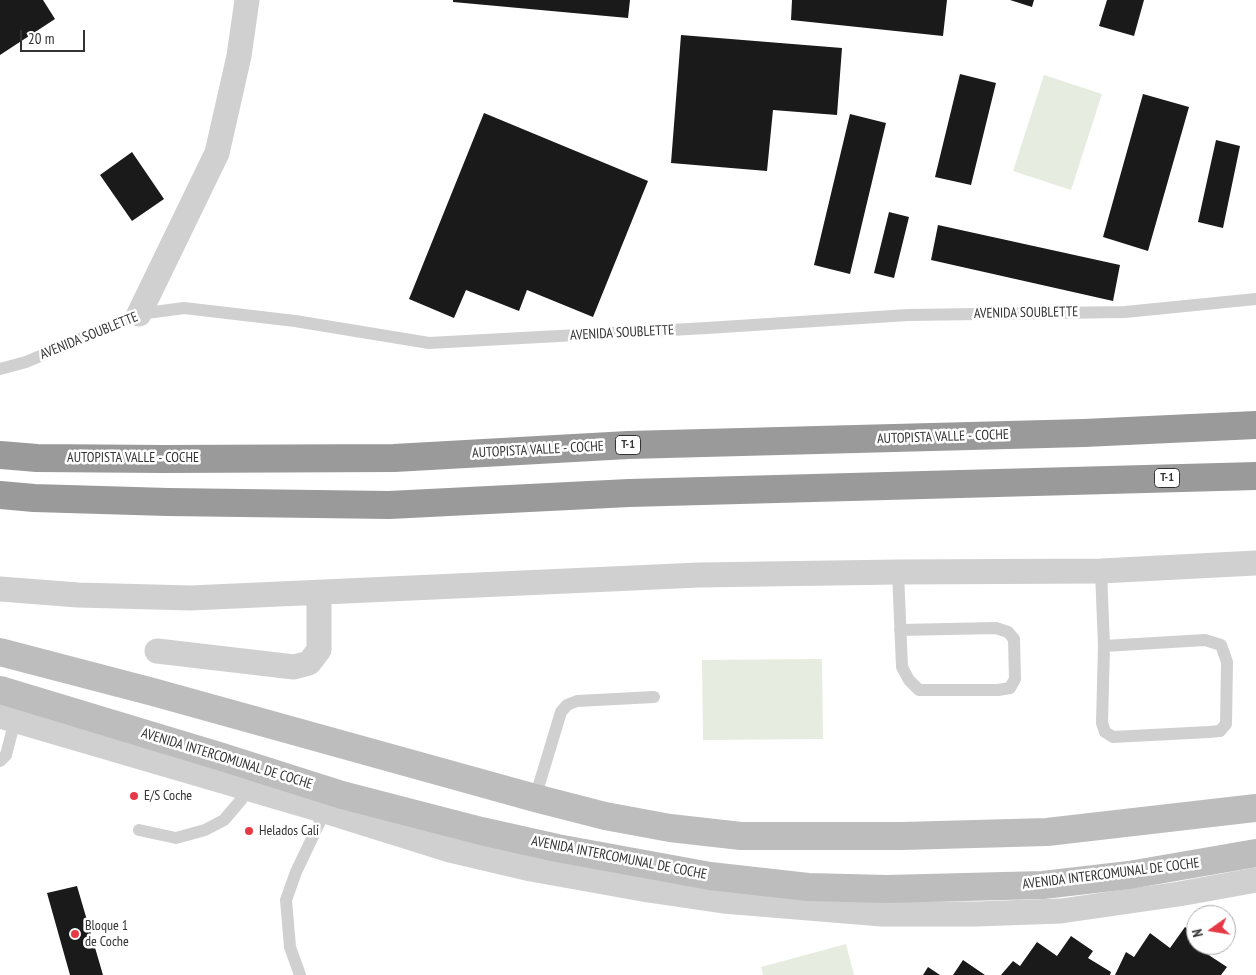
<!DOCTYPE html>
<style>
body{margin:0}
#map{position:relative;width:1256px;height:975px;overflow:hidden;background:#fff;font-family:"PT Sans Narrow",sans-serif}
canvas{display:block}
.north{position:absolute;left:1186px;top:905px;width:50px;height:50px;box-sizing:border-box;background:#fff;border:1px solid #adadad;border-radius:50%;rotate:257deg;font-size:14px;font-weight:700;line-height:20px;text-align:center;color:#333}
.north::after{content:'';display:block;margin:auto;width:18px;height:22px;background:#e63946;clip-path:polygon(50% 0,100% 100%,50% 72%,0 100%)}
.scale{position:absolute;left:20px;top:30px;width:65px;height:22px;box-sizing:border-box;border:2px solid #333;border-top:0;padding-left:6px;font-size:15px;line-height:18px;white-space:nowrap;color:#333;-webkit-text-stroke:4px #fff;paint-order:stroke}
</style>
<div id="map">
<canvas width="1256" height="975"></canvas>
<div class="north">N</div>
<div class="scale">20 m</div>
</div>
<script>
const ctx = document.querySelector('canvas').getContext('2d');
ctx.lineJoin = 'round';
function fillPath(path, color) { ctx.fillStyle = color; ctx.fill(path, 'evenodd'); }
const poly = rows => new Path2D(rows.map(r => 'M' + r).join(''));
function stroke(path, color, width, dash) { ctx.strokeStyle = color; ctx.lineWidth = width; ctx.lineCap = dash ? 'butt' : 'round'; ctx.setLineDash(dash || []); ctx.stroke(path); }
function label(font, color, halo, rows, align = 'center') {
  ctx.font = font + ' "PT Sans Narrow",sans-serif'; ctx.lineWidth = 5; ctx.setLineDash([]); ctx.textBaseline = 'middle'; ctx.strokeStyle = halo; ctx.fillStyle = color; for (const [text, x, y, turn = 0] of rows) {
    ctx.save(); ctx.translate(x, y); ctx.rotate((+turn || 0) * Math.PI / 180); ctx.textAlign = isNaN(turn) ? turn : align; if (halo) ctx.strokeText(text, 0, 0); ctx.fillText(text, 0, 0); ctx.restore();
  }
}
const green = poly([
 [1044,75,1102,94,1071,190,1013,171],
 [822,659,823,739,703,740,702,660],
 [846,944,854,975,763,975,761,967]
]);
const building = poly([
 [0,0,43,0,55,19,0,55],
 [453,0,630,0,628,18,453,2],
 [792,0,947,0,943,36,791,20],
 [1010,0,1034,0,1032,7],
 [1107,0,1144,0,1134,36,1099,26],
 [681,35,842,48,837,115,773,110,767,171,671,163],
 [960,74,996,83,971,185,935,177],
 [1143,94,1189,107,1148,251,1103,237],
 [484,113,648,181,593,317,527,290,519,311,466,290,454,318,409,299],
 [850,114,886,123,850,274,814,265],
 [1216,140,1240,146,1223,228,1198,222],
 [132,152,164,199,132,221,100,175],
 [889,212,909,217,894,278,874,273],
 [938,225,1120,265,1113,301,931,260],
 [77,886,103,975,70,975,47,893],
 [1185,927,1196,934,1196,945,1205,945,1201,950,1227,967,1221,975,1115,975,1126,952,1134,957,1150,933,1170,948],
 [1071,936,1093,951,1088,958,1111,972,1110,975,1001,975,1013,961,1020,966,1037,942,1057,956],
 [963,960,985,975,953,975],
 [928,967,940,975,923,975]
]);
const service = poly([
 [0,369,26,362,139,314,184,308,295,321,429,343,707,328,908,315,1125,312,1256,299],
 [1101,571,1104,646,1102,723,1105,732,1113,737,1209,732,1220,731,1226,724,1227,662,1221,645,1205,640,1104,646],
 [898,572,902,667,909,680,919,690,998,690,1010,688,1015,679,1014,639,1008,632,996,628,900,630],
 [0,761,6,755,15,720],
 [535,798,561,712,567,705,577,701,654,697],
 [139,830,176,838,205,830,224,820,241,800,249,789],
 [300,975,290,947,286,900,296,872,325,811]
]);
const minor = poly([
 [139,314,217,153,239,56,247,0],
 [0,589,78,595,191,598,699,575,898,572,1101,571,1256,563],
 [157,651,294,667,309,663,319,650,319,593],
 [0,716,325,811,450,850,531,869,648,890,723,901,882,914,976,914,1061,911,1179,894,1256,880]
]);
const secondary = poly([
 [0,652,153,692,535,798,605,816,670,828,741,836,902,836,1047,832,1256,808],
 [0,690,222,757,342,795,481,831,557,848,710,876,808,887,887,889,1043,885,1129,875,1256,853]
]);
const motorway = poly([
 [0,455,37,458,164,459,394,458,628,445,1084,433,1256,425],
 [0,495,34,498,168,502,389,505,629,493,1256,476]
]);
const markers = [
 [134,796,5,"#e63946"],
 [249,831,5,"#e63946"],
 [75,934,5,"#e63946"]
];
const shields = [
 [628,445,25],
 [1167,478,25]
];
const shieldNames = [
 ["T-1",628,445],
 ["T-1",1167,478]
];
const streetNames = [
 ["AVENIDA SOUBLETTE",1026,313,-1],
 ["AVENIDA SOUBLETTE",622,333,-3],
 ["AVENIDA SOUBLETTE",89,336,-22],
 ["AUTOPISTA VALLE - COCHE",943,437,-2],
 ["AUTOPISTA VALLE - COCHE",538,450,-3],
 ["AUTOPISTA VALLE - COCHE",133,458],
 ["AVENIDA INTERCOMUNAL DE COCHE",227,759,17],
 ["AVENIDA INTERCOMUNAL DE COCHE",619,858,11],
 ["AVENIDA INTERCOMUNAL DE COCHE",1111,874,-7]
];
const poiNames = [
 ["E/S Coche",144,796],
 ["Helados Cali",259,831],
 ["Bloque 1",85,926],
 ["de Coche",85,942]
];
fillPath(green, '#e6ecdf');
fillPath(building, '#1a1a1a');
stroke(service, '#d0d0d0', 12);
stroke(minor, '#d0d0d0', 25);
stroke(secondary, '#bdbdbd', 28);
stroke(motorway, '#9a9a9a', 28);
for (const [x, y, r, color] of markers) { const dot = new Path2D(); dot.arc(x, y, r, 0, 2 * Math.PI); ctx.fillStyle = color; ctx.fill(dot); stroke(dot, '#fff', 2); }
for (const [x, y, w] of shields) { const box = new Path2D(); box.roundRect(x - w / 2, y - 9.5, w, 19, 4); ctx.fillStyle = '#fff'; ctx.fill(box); stroke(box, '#333', 1); }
label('bold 12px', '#333', null, shieldNames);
label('14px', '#333', '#fff', streetNames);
label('14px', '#333', '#fff', poiNames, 'left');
</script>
